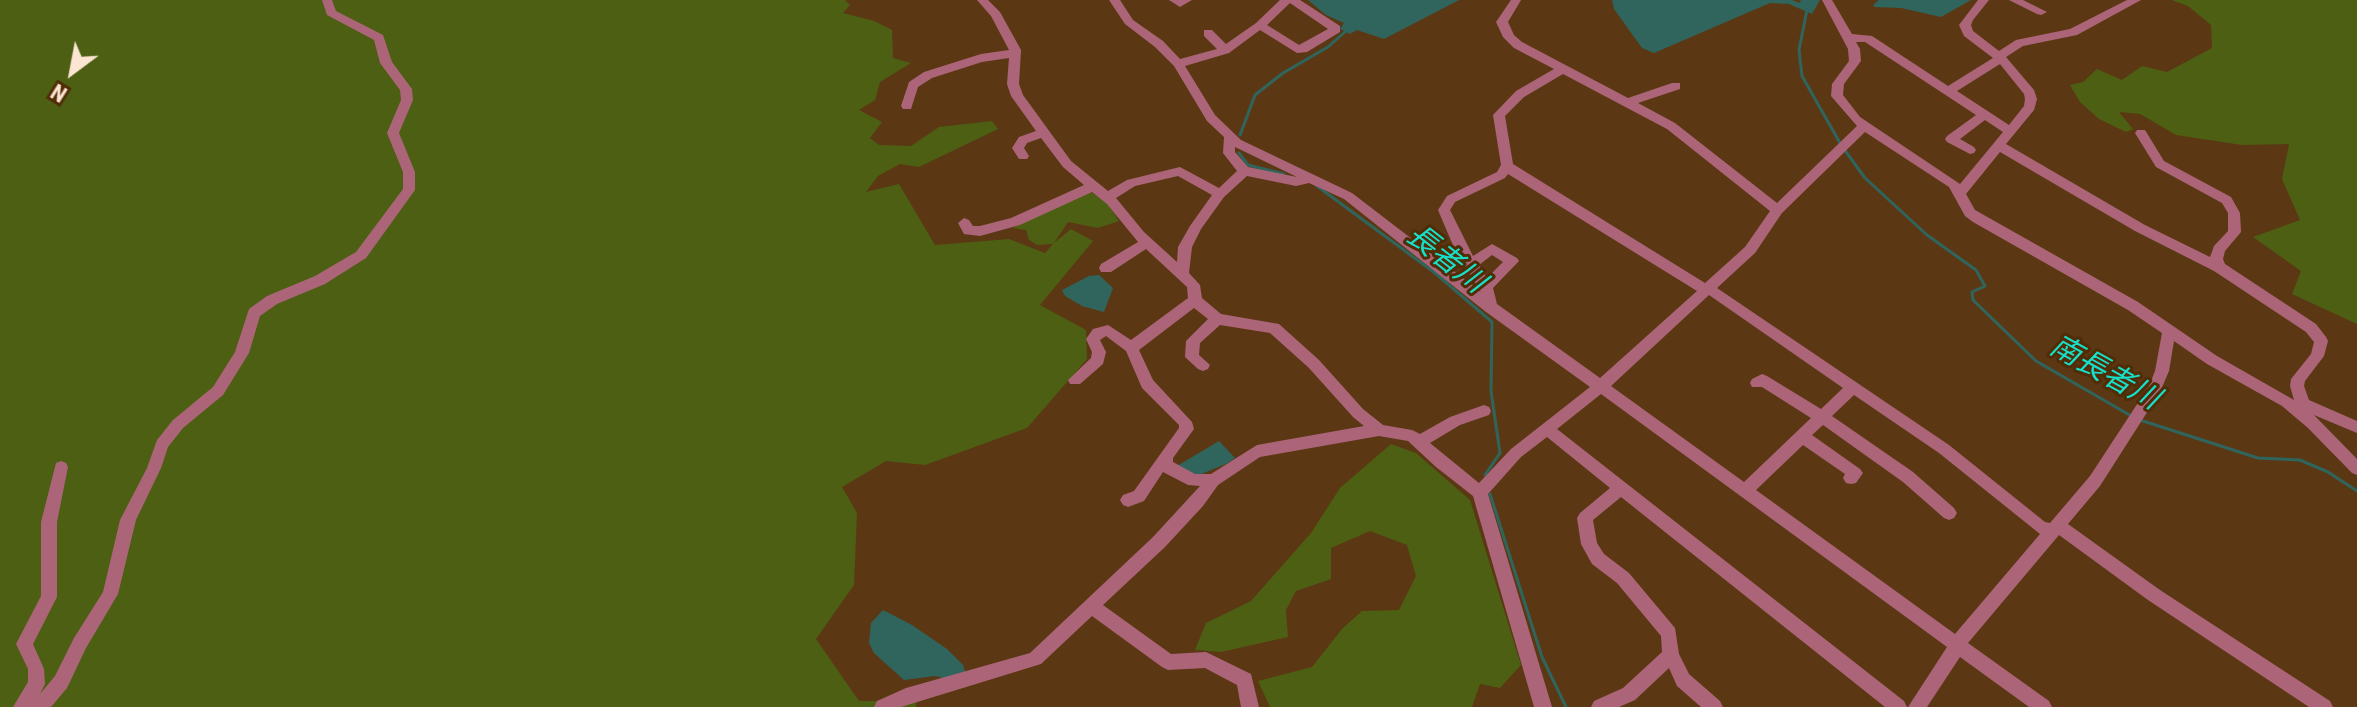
<!DOCTYPE html>
<meta charset="utf-8">
<style>
body{margin:0}
#map{position:relative;width:2357px;height:707px;overflow:hidden;background:#5b3813;font-family:"Roboto Condensed",sans-serif}
canvas{display:block}
.north{position:absolute;left:32px;top:32px;width:80px;height:80px;-webkit-text-stroke:6px #502d06;paint-order:stroke;rotate:212deg;font-size:22px;font-weight:700;line-height:32px;text-align:center;color:#fce5d2}
.north::after{content:'';display:block;margin:auto;width:28px;height:36px;background:#fce5d2;clip-path:polygon(50% 0,100% 100%,50% 72%,0 100%)}
</style>
<div id="map">
<canvas width="2357" height="707"></canvas>
<div class="north">N</div>
</div>
<script>
const ctx = document.querySelector('canvas').getContext('2d');
ctx.lineJoin = 'round';
function fillPath(path, color) { ctx.fillStyle = color; ctx.fill(path, 'evenodd'); }
const poly = rows => new Path2D(rows.map(r => 'M' + r).join(''));
function stroke(path, color, width, dash) { ctx.strokeStyle = color; ctx.lineWidth = width; ctx.lineCap = dash ? 'butt' : 'round'; ctx.setLineDash(dash || []); ctx.stroke(path); }
function label(font, color, halo, rows, align = 'center') {
  ctx.font = font + ' "Roboto Condensed","Noto Sans JP",sans-serif'; ctx.lineWidth = 6; ctx.setLineDash([]); ctx.textBaseline = 'middle'; ctx.strokeStyle = halo; ctx.fillStyle = color; for (const [text, x, y, turn = 0] of rows) {
    ctx.save(); ctx.translate(x, y); ctx.rotate((+turn || 0) * Math.PI / 180); ctx.textAlign = isNaN(turn) ? turn : align; if (halo) ctx.strokeText(text, 0, 0); ctx.fillText(text, 0, 0); ctx.restore();
  }
}
const green = poly([
 [0,0,845,0,850,5,843,13,874,21,892,30,893,58,911,63,880,82,875,100,859,110,882,122,870,138,879,145,911,146,939,127,992,121,998,129,919,167,900,164,878,176,866,192,899,184,935,245,1009,239,1045,253,1053,244,1037,245,1029,240,1026,230,1013,228,1089,191,1106,201,1119,221,1098,228,1068,222,1054,243,1071,229,1093,241,1040,305,1086,330,1087,359,1027,428,925,465,886,461,842,487,857,513,854,585,816,639,859,701,916,701,916,707,0,707],
 [2172,0,2357,0,2357,324,2292,294,2301,271,2253,237,2300,220,2282,179,2289,144,2242,145,2176,135,2140,114,2119,112,2133,129,2126,132,2099,119,2080,102,2070,85,2083,82,2097,69,2122,80,2142,66,2167,72,2212,48,2211,25,2188,6],
 [1391,444,1416,453,1470,500,1521,665,1500,688,1480,684,1472,707,1270,707,1258,681,1312,667,1342,629,1362,611,1399,610,1416,576,1407,545,1370,531,1331,548,1331,579,1296,591,1286,610,1288,637,1221,652,1195,650,1206,623,1251,601,1311,533,1340,488]
]);
const water = poly([
 [1308,0,1459,0,1384,39,1357,30,1350,34,1340,29,1344,23,1326,15],
 [1612,0,1792,0,1799,3,1801,0,1820,0,1812,14,1789,4,1770,3,1654,53,1642,48,1614,9],
 [1879,0,1971,0,1941,17,1901,8,1875,7,1873,5],
 [1099,275,1113,288,1104,312,1082,306,1065,296,1062,290,1089,276],
 [1219,441,1235,458,1228,463,1199,475,1181,471,1177,466],
 [883,610,912,625,947,649,963,665,966,674,948,679,935,676,904,680,874,653,869,643,871,623]
]);
const stream = poly([
 [1807,10,1799,50,1802,76,1840,143],
 [1240,135,1255,95,1283,73,1328,47,1346,31],
 [1844,149,1865,178,1927,235,1976,270,1985,286,1972,292,1973,300,2036,361,2133,417],
 [1239,153,1248,165,1284,174],
 [1317,186,1435,273,1492,322,1491,391,1500,453,1485,475],
 [2140,420,2258,458,2300,460,2328,472,2357,491],
 [1490,494,1542,657,1566,707]
]);
const minor = poly([
 [322,0,332,0,336,11,383,35,392,62,412,89,413,100,399,133,415,172,415,190,366,258,325,284,277,304,260,316,249,353,223,395,183,428,168,447,161,468,136,520,118,594,86,648,67,688,51,707,13,707,28,682,28,669,16,644,41,596,41,522,56,463,61,461,66,463,68,467,57,522,57,597,33,644,44,669,45,684,40,694,55,676,74,638,103,592,120,520,147,468,157,440,173,420,213,387,235,352,249,309,267,296,315,276,356,252,403,189,403,172,387,133,401,100,400,90,380,63,374,40,327,15,322,0],
 [977,0,988,0,1000,12,1021,50,1019,84,1023,95,1071,161,1108,191,1127,180,1180,167,1219,188,1237,171,1223,153,1224,137,1207,121,1174,66,1155,47,1125,24,1109,0,1120,0,1133,20,1163,41,1180,59,1217,49,1204,36,1204,30,1212,30,1226,44,1256,23,1280,0,1300,0,1340,26,1340,32,1307,52,1297,53,1260,30,1229,53,1185,66,1215,115,1241,140,1352,193,1481,292,1455,250,1438,210,1447,196,1497,172,1501,165,1493,115,1516,91,1554,69,1514,48,1503,37,1496,22,1511,0,1521,0,1508,22,1514,35,1522,42,1628,98,1672,83,1680,83,1680,89,1638,103,1675,123,1777,203,1857,126,1831,96,1832,84,1849,61,1848,49,1822,0,1832,0,1852,34,1872,36,1948,86,1993,58,1964,36,1959,25,1978,0,1989,0,1973,20,1971,25,1973,31,1999,51,2016,40,2070,29,2127,0,2141,0,2077,35,2023,46,2006,57,2034,90,2037,99,2034,110,2006,144,2145,225,2210,257,2214,246,2228,231,2228,213,2222,203,2156,167,2135,133,2137,130,2145,130,2164,161,2231,197,2240,213,2241,232,2225,251,2223,259,2225,264,2316,324,2326,337,2328,341,2324,356,2305,381,2304,386,2309,400,2357,421,2357,433,2314,415,2357,459,2357,475,2352,473,2308,428,2282,406,2207,364,2174,341,2169,371,2160,392,2100,486,2068,524,2160,590,2330,701,2333,707,2309,707,2148,600,2059,535,1968,643,2049,701,2052,707,2029,707,1960,657,1927,707,1908,707,1947,647,1601,394,1557,429,1904,701,1907,707,1885,707,1621,497,1593,520,1597,543,1604,554,1629,573,1675,628,1679,654,1689,674,1720,701,1723,707,1701,707,1677,686,1669,668,1635,700,1619,707,1591,707,1594,701,1623,688,1662,652,1661,636,1617,583,1592,564,1581,544,1577,518,1580,513,1610,488,1547,437,1521,457,1488,494,1552,707,1534,707,1473,496,1436,467,1408,441,1379,436,1260,457,1218,485,1203,506,1165,547,1103,605,1171,654,1206,652,1251,674,1259,707,1241,707,1237,685,1205,668,1168,670,1162,667,1092,616,1041,664,901,707,874,707,877,701,906,688,1030,653,1153,537,1200,486,1188,485,1163,472,1144,501,1128,507,1123,505,1120,500,1123,495,1134,491,1179,428,1179,425,1142,388,1126,351,1106,336,1100,340,1106,352,1103,364,1080,384,1070,384,1068,380,1091,358,1092,352,1086,339,1093,329,1108,325,1131,340,1188,298,1187,287,1146,249,1111,272,1101,272,1099,268,1101,264,1138,242,1107,204,1092,192,1020,225,980,236,964,234,958,223,964,218,969,220,973,226,980,226,1011,218,1084,185,1063,167,1041,138,1027,143,1024,148,1029,156,1027,159,1019,159,1012,148,1019,137,1036,131,1011,96,1007,84,1009,58,982,62,932,78,918,87,911,109,903,109,901,106,909,82,924,72,981,54,1009,50,991,16,977,0],
 [1290,3,1328,29,1299,45,1267,25,1290,3],
 [1856,42,1865,42,1976,115,1947,136,1945,139,1947,142,1970,154,1974,153,1976,150,1974,147,1960,139,1985,120,2003,132,1960,184,1860,117,1843,95,1844,84,1861,61,1860,49,1856,42],
 [2000,64,2024,94,2025,99,2024,106,2009,125,1957,91,2000,64],
 [1563,74,1667,129,1770,211,1745,247,1705,283,1513,164,1505,116,1524,97,1563,74],
 [1865,132,1949,187,1965,216,1973,222,2128,310,2162,333,2155,371,2149,386,2090,476,2050,523,2045,522,1949,445,1717,288,1755,253,1782,213,1865,132],
 [1235,147,1297,177,1248,167,1235,152,1235,147],
 [2000,152,2135,231,2214,271,2306,332,2314,342,2311,354,2291,379,2290,386,2294,400,2217,356,2138,302,1975,210,1966,194,2000,152],
 [1508,174,1697,291,1600,378,1497,304,1493,288,1519,261,1517,258,1492,244,1473,256,1450,210,1455,202,1505,178,1508,174],
 [1178,176,1212,195,1190,226,1178,247,1177,262,1144,232,1116,198,1135,186,1178,176],
 [1247,176,1296,186,1309,183,1344,199,1486,312,1590,387,1511,449,1479,483,1430,443,1460,425,1489,415,1491,411,1489,407,1484,405,1450,417,1420,434,1412,430,1383,425,1363,409,1319,360,1279,324,1221,314,1202,298,1200,285,1189,273,1192,247,1201,229,1224,197,1247,176],
 [1492,255,1503,262,1487,278,1479,265,1492,255],
 [1709,295,1843,388,1821,409,1767,376,1762,374,1752,379,1750,383,1752,387,1762,387,1811,418,1744,482,1611,386,1709,295],
 [1194,308,1208,319,1186,341,1185,357,1198,369,1203,371,1208,369,1210,365,1199,355,1200,343,1220,325,1270,333,1309,368,1353,417,1364,426,1257,445,1211,474,1195,474,1173,462,1173,458,1194,429,1192,422,1153,380,1139,350,1194,308],
 [1854,395,1939,453,2040,534,1955,634,1756,490,1803,445,1845,474,1843,478,1846,483,1851,484,1856,483,1863,473,1860,469,1812,435,1823,425,1903,482,1944,518,1949,520,1954,518,1957,513,1954,508,1913,472,1832,416,1854,395],
 [1169,0,1192,0,1180,7,1169,0],
 [2009,0,2023,0,2047,12,2041,15,2037,14,2009,0]
]);
const waterNames = [
 ["長者川",1445,260,38],
 ["南長者川",2104,374,29]
];
fillPath(green, '#4c5f12');
fillPath(water, '#2f655d');
stroke(stream, '#2f655d', 3);
fillPath(minor, '#ac6578');
label('italic 30px', '#16dfca', '#502d06', waterNames);
</script>
